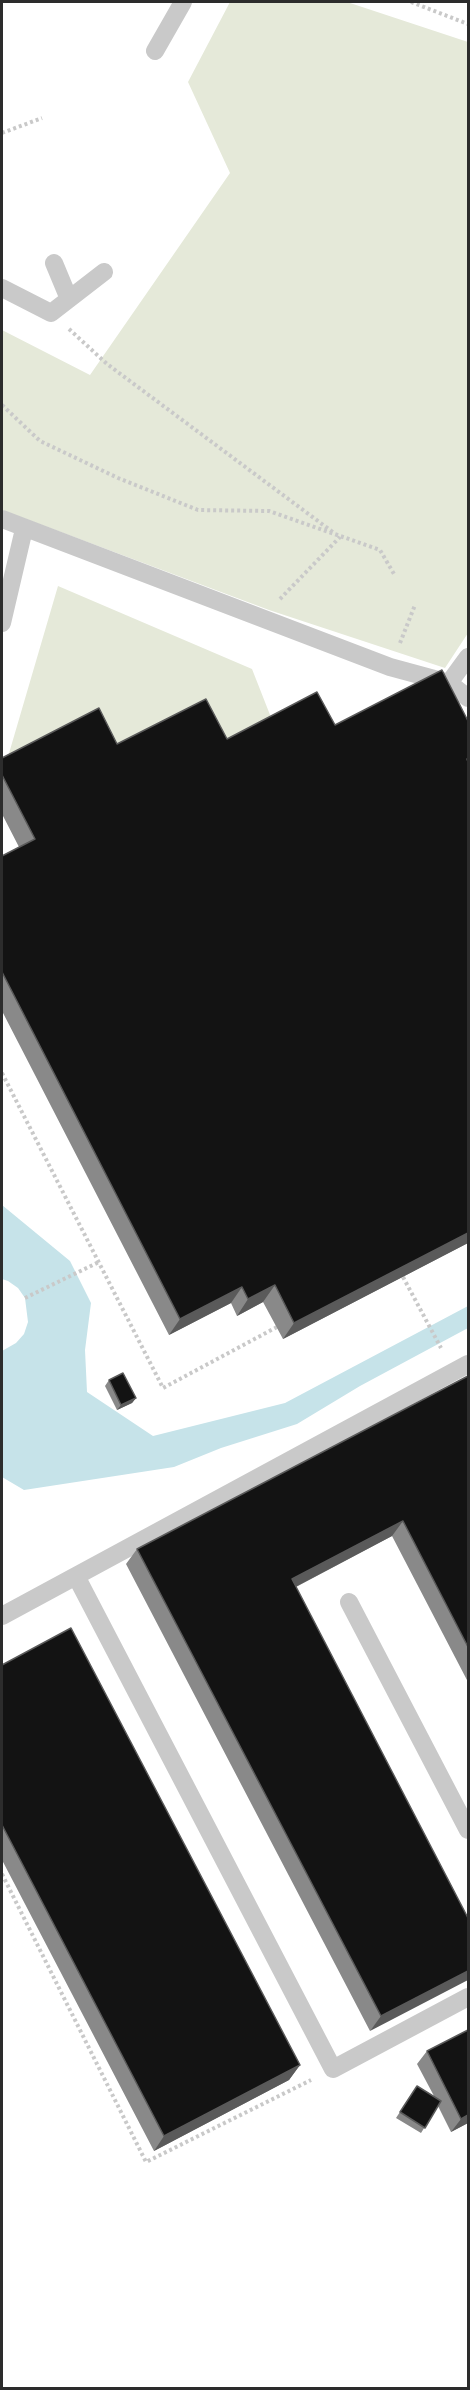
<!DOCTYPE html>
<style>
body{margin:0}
#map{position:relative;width:470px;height:2390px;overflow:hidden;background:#fff;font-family:"Alegreya Sans",sans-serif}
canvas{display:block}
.frame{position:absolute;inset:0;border:3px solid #2c2c2c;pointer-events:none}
</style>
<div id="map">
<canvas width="470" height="2390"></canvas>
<div class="frame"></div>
</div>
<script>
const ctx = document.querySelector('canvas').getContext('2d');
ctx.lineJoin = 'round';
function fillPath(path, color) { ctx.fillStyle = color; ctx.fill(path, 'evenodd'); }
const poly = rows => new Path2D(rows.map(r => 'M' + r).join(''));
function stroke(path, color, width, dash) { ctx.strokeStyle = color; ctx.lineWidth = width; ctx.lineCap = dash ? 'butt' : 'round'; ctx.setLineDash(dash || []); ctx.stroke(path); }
const green = poly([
 [230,2,347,2,468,42,468,633,445,668,269,610,2,510,2,330,90,375,230,173,188,82],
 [58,586,252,669,274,725,215,755,5,767]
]);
const water = poly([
 [2,1205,70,1261,91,1303,85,1350,87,1392,153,1436,285,1403,468,1306,468,1328,360,1386,297,1424,221,1448,174,1467,24,1490,2,1477,2,1351,16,1343,24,1334,28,1322,25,1298,18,1288,8,1281,2,1279]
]);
const path = poly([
 [411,2,468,24],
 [2,133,42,118],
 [69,329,107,364,334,533],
 [2,405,40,441,118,478,198,510,269,511,380,550,394,574],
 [280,599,340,537],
 [400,643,415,605],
 [2,1073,163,1388,277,1327],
 [403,1277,441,1348],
 [25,1298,99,1262],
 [2,1874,146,2162,311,2080]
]);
const service = poly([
 [155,51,183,2],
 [54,263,69,299],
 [2,288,51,313,104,272],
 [2,519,390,667,449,683,468,698],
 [2,623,24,529],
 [449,683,468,657],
 [76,1576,333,2069,468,1997],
 [349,1602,468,1830],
 [2,1616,468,1364]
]);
const wall = poly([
 [117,744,468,1243,283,1339,263,1302,237,1316,231,1303,169,1335,2,1011,2,856,19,847,2,814,2,758],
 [468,1376,468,1682,392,1536,296,1587,468,1918,370,2031,126,1564,137,1549],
 [109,1380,136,1398,132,1403,117,1410,105,1386],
 [2,1665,300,2065,289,2080,154,2151,2,1860],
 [427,2051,468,2123,451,2132,438,2106,421,2133,396,2118,417,2086,434,2096,417,2064]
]);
const shadedWall = poly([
 [468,1233,468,1243,283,1339,294,1323],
 [275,1285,263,1302,237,1316,248,1299],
 [242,1287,231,1303,169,1335,180,1319],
 [136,1398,132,1403,117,1410,121,1405],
 [403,1521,392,1536,282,1594,292,1579],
 [468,1971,468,1980,370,2031,381,2016],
 [300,2065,289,2080,154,2151,164,2136],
 [468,2115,468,2123,451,2132,461,2119]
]);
const building = poly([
 [442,670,468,721,468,758,467,759,468,762,468,1233,294,1323,275,1285,248,1299,242,1287,180,1319,2,972,2,856,35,839,2,775,2,758,99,708,117,744,206,699,227,739,317,692,335,725,442,670],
 [123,1373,136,1398,121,1405,109,1380,123,1373],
 [468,1376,468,1647,403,1521,292,1579,468,1918,468,1971,381,2016,137,1549,468,1376],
 [71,1628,300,2065,164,2136,2,1825,2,1665,71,1628],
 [468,2030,468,2115,461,2119,427,2051,468,2030],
 [417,2086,441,2101,425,2128,400,2112,417,2086]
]);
fillPath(green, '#e5e9d9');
fillPath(water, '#c6e3e9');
stroke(path, '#c9c9c9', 4, [3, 3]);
stroke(service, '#c9c9c9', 18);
fillPath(wall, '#898989');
fillPath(shadedWall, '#5a5a5a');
fillPath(building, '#131313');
stroke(building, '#5a5a5a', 1.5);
</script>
